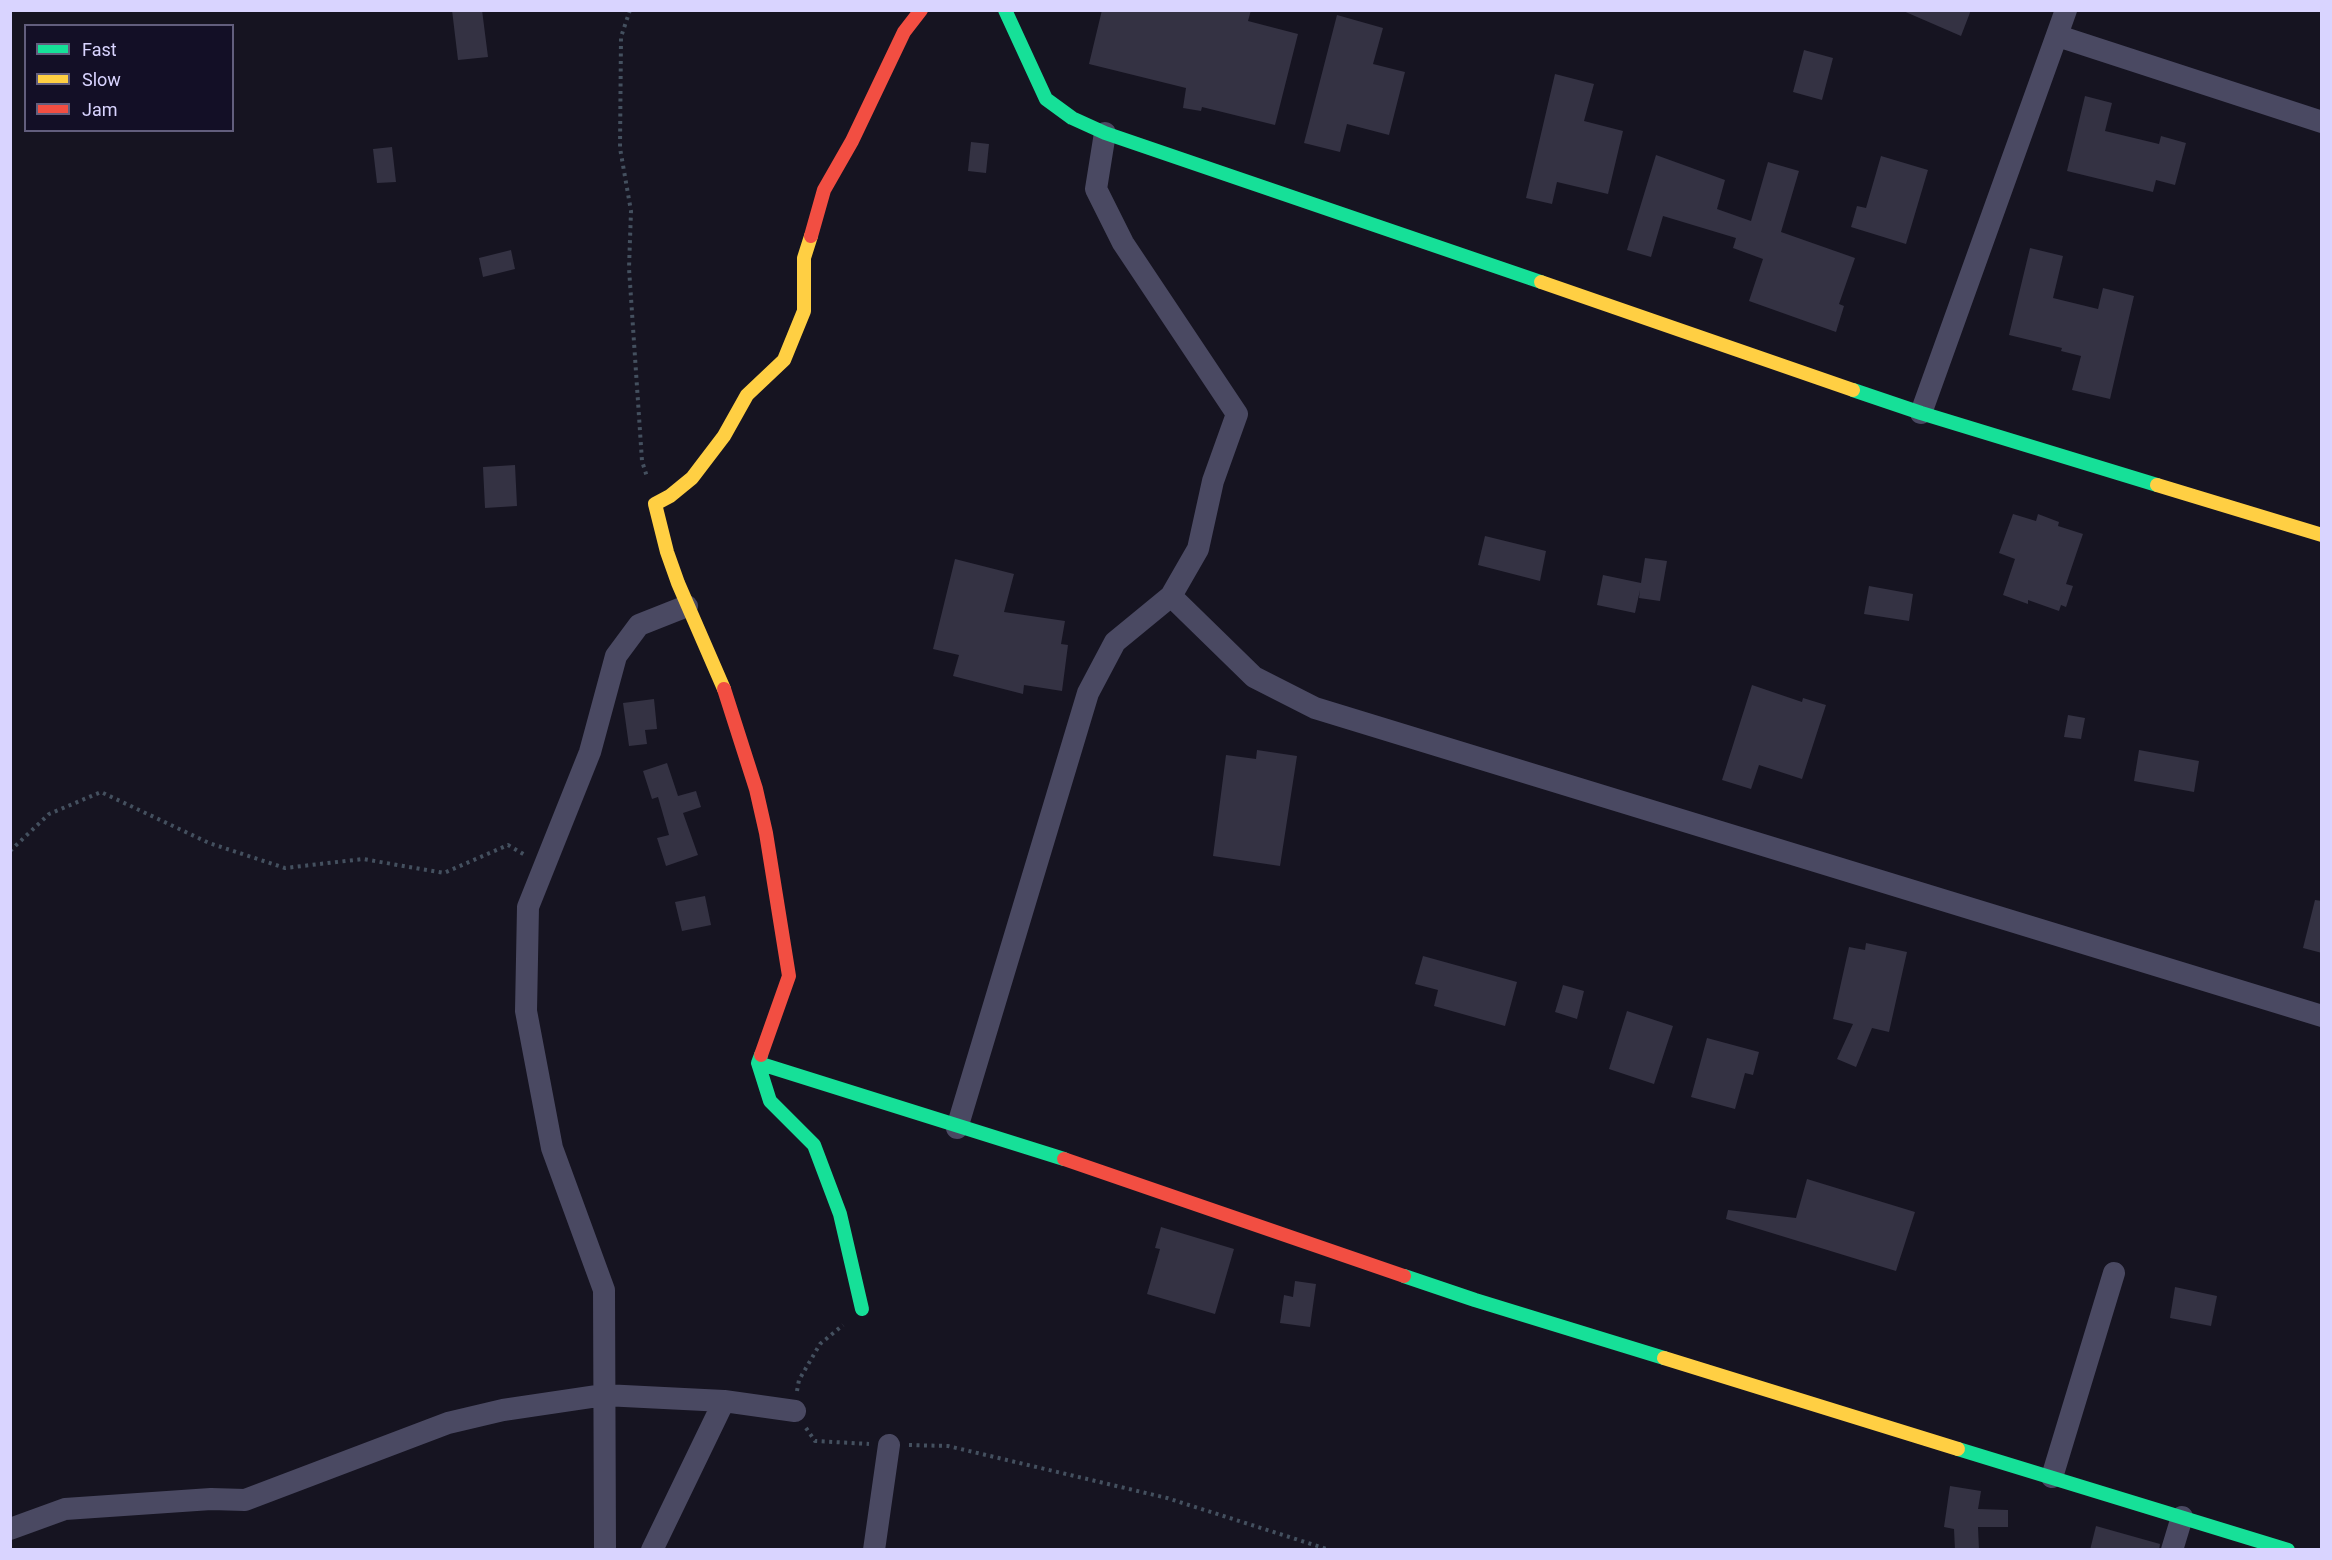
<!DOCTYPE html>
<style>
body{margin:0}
#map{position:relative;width:2332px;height:1560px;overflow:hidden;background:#161421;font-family:Roboto,sans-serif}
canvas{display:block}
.frame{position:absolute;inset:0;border:12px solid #d9d4ff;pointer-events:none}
.legend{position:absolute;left:24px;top:24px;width:210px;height:108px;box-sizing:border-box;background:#130f26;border:2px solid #625e7d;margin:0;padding:8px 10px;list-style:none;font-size:18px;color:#d9d4ff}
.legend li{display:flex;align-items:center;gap:12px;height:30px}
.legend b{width:30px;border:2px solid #625e7d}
</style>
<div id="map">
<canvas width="2332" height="1560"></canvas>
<div class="frame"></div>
<ul class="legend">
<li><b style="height:8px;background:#16e098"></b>Fast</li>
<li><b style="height:8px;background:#ffcf43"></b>Slow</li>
<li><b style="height:8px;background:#f24e42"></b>Jam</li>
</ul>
</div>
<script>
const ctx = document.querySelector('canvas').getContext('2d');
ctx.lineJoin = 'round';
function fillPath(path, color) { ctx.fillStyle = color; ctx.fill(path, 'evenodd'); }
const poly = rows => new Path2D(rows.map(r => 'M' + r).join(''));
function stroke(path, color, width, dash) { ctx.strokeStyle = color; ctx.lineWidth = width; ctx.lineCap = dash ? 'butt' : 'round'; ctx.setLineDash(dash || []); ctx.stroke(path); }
const building = poly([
 [452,10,482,10,488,57,458,60],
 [1102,10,1251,10,1248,21,1298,34,1275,125,1202,107,1201,111,1183,108,1186,88,1089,64],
 [1901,10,1971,10,1961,36],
 [1337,15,1383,28,1373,64,1405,72,1389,135,1347,124,1340,152,1304,143],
 [1804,50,1833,58,1822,100,1793,92],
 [1555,74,1594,84,1584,121,1623,131,1608,194,1557,182,1552,204,1526,198],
 [2085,96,2112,103,2105,131,2159,144,2161,136,2186,143,2175,185,2156,180,2153,192,2067,171],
 [971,142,989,144,986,173,968,171],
 [392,147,396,182,377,183,373,149],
 [1656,155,1725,180,1717,209,1751,221,1768,162,1799,171,1781,232,1855,258,1839,304,1844,306,1836,332,1749,301,1763,259,1733,248,1736,238,1663,216,1651,257,1627,250],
 [1881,156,1928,170,1906,244,1851,227,1857,206,1866,208],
 [2030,248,2063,256,2053,298,2098,309,2103,288,2134,296,2110,399,2072,390,2081,356,2061,351,2062,348,2009,335],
 [511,250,515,269,483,277,479,258],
 [515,465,517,506,485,508,483,467],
 [2013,514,2036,521,2038,514,2059,522,2058,526,2083,534,2066,584,2073,586,2066,607,2061,605,2059,611,2028,600,2028,604,2003,595,2015,559,1999,553],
 [1485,536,1546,551,1540,581,1478,565],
 [1645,558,1667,561,1660,601,1639,598,1640,590,1635,613,1597,605,1603,575,1641,583],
 [955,559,1014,574,1004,612,1065,621,1061,644,1068,645,1062,691,1024,685,1023,694,953,676,959,655,933,649],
 [1869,586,1913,594,1909,621,1864,614],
 [1752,685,1802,702,1803,698,1826,705,1802,779,1759,765,1751,789,1722,780],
 [654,699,657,729,645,730,647,744,629,746,623,703],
 [2068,715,2085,718,2081,739,2064,737],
 [1257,750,1297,756,1280,866,1213,856,1226,755,1256,759],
 [2139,750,2199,761,2194,792,2134,781],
 [667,763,678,796,696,791,701,807,683,813,698,855,666,866,657,838,669,835,658,797,652,799,643,771],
 [705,896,711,925,682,931,675,902],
 [2315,900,2322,901,2322,953,2303,948],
 [1866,943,1907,952,1889,1032,1872,1028,1856,1067,1837,1059,1853,1024,1833,1019,1849,947,1865,950],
 [1423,956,1517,982,1505,1026,1434,1006,1438,990,1415,984],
 [1563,985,1584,991,1577,1019,1555,1012],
 [1627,1011,1673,1026,1654,1084,1609,1069],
 [1707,1038,1759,1052,1753,1075,1745,1073,1735,1109,1691,1097],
 [1807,1179,1915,1212,1896,1271,1726,1219,1728,1210,1796,1218],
 [1161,1227,1234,1249,1215,1314,1147,1294,1160,1249,1155,1248],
 [1295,1281,1316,1284,1310,1327,1280,1323,1284,1295,1293,1297],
 [2175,1287,2217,1296,2211,1326,2170,1318],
 [1950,1486,1981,1491,1978,1509,2008,1510,2008,1527,1978,1527,1979,1550,1955,1550,1954,1529,1944,1527],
 [2096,1526,2160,1544,2159,1550,2090,1550]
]);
const path = poly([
 [630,10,621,37,620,148,631,211,629,268,642,461,647,477],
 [10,851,49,814,101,792,209,843,285,868,363,859,444,873,508,845,525,855],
 [797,1391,799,1380,820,1344,843,1325],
 [806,1428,815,1441,869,1444],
 [909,1445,948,1446,1167,1498,1330,1550]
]);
const street = poly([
 [2058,36,2322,122],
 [1921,413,2066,10],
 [1171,596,1254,677,1315,708,2322,1016],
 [957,1128,1088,693,1115,642,1171,596,1198,549,1213,481,1237,414,1123,243,1096,189,1105,133],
 [2052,1477,2114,1273],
 [10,1529,65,1509,211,1499,245,1500,448,1423,503,1410,604,1395,724,1401,795,1411],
 [605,1550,604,1290,552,1148,526,1011,528,907,590,752,616,656,639,625,687,606],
 [652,1550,724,1401],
 [874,1550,889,1445],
 [2172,1550,2182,1517]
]);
const fast = poly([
 [1005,10,1046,99,1072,118,1105,133,1541,282],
 [1853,390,1921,413,2157,485],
 [761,1055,758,1063,770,1101,814,1145,840,1214,862,1309],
 [758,1063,1064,1159],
 [1404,1276,1475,1300,1664,1358],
 [1958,1449,2288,1550]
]);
const slow = poly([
 [1541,282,1853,390],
 [2157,485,2322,535],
 [724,689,678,583,667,552,655,504,670,496,692,478,724,436,747,395,784,360,804,311,804,258,811,236],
 [1664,1358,1958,1449]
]);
const jam = poly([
 [811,236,824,190,852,141,904,32,921,10],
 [724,689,756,789,766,833,789,976,761,1055],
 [1064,1159,1404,1276]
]);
fillPath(building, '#343243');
stroke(path, '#44505f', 4, [3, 4.5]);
stroke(street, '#4a4962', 22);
stroke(fast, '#16e098', 14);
stroke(slow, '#ffcf43', 14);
stroke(jam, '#f24e42', 14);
</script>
